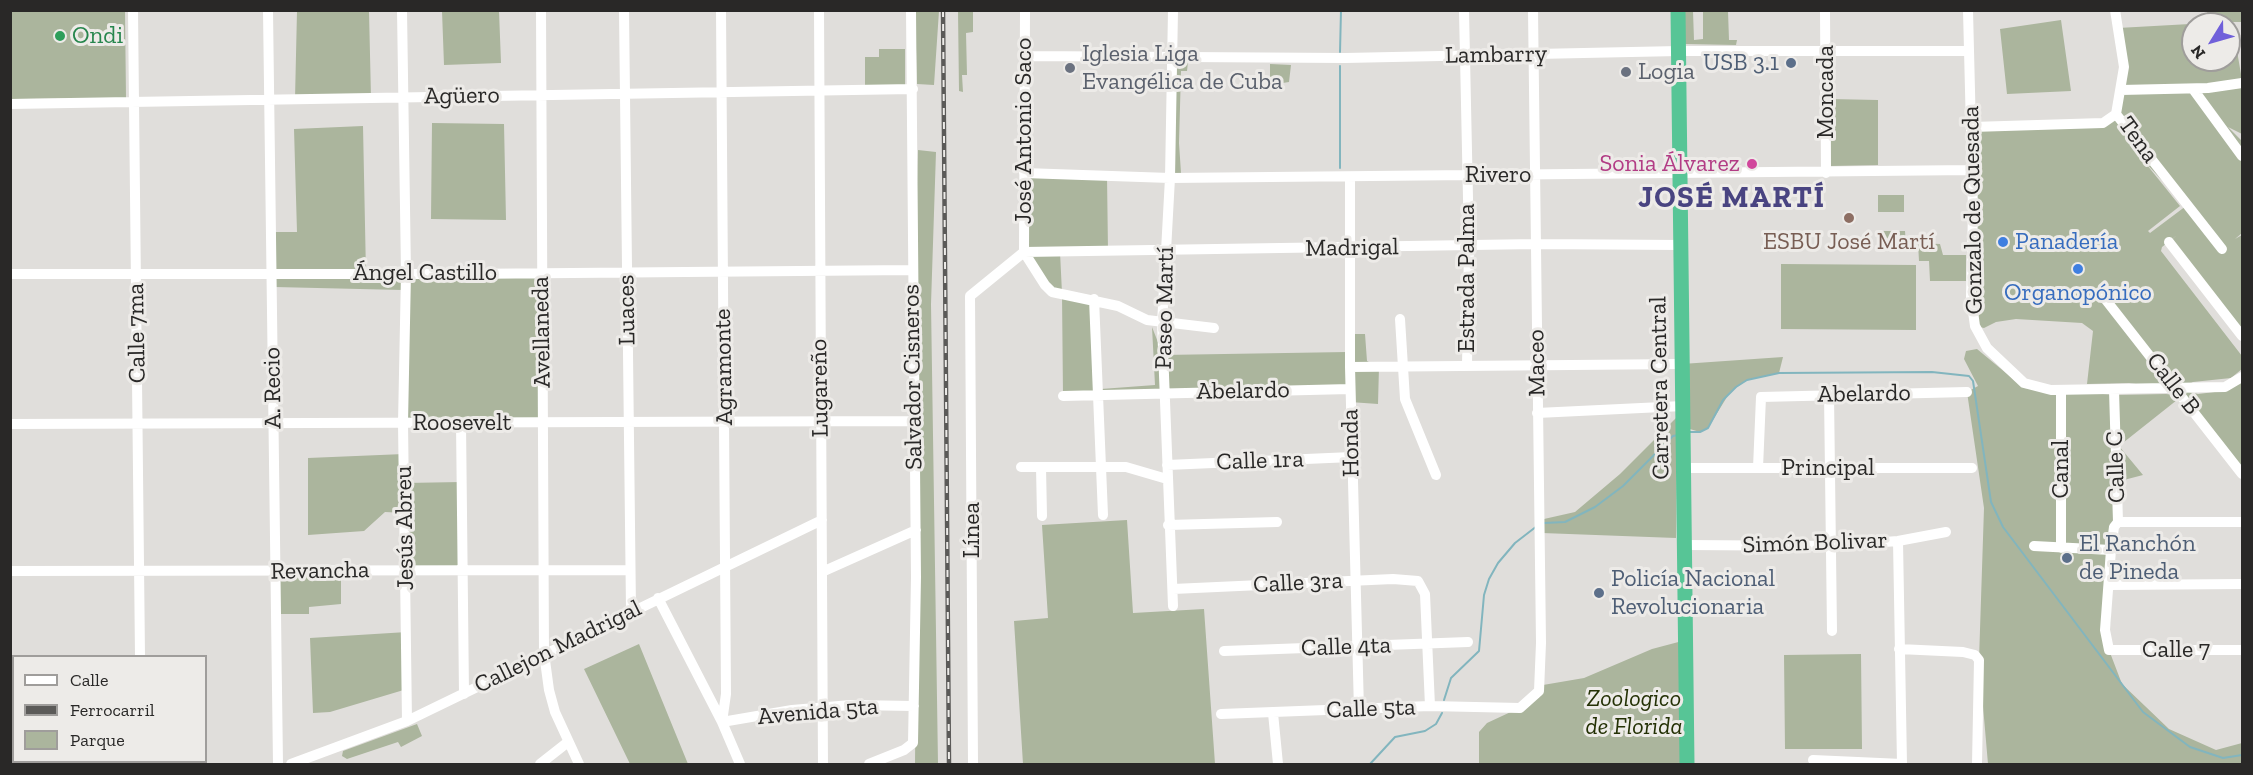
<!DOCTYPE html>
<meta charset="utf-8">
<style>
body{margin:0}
#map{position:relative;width:2253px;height:775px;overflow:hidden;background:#e0dedb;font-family:"Zilla Slab",serif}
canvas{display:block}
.frame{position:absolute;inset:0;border:12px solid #292827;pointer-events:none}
.legend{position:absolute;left:12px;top:655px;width:195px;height:108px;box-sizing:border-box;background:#edebe8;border:2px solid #9f9d9b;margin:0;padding:8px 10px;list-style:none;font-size:18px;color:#292827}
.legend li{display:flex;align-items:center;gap:12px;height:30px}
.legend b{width:30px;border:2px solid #9f9d9b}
.north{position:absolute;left:2181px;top:12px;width:60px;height:60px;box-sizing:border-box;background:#edebe8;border:2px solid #9f9d9b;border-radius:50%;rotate:233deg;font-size:16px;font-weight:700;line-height:24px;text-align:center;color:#292827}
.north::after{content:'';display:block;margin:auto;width:21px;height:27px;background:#7060da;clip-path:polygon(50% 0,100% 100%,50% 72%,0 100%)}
</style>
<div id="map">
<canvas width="2253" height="775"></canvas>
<div class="frame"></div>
<ul class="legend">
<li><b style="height:8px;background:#fff"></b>Calle</li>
<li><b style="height:8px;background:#5b5a58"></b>Ferrocarril</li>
<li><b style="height:16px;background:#abb59d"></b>Parque</li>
</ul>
<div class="north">N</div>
</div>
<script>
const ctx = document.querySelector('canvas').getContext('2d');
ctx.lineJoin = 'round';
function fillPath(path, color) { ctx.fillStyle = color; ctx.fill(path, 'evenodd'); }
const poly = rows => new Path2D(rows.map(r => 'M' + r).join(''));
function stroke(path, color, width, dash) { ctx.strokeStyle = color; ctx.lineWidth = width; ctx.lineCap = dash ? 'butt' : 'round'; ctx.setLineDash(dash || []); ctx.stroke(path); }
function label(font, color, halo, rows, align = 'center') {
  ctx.font = font + ' "Zilla Slab",serif'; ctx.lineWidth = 6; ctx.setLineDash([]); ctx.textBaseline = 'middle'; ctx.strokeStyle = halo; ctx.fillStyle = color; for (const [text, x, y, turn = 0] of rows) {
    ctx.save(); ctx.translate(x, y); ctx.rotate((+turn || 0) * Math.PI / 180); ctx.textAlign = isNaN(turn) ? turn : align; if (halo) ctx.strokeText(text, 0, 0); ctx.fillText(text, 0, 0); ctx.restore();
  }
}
const green = poly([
 [10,11,125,11,126,98,11,99],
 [297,11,369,11,371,98,295,99],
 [442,11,499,11,501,63,444,65],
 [915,11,939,11,934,85,917,84],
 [958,11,973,11,973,32,966,33,967,75,962,75,963,92,959,91],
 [1685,11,1693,11,1694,40,1703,39,1703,11,1728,11,1729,40,1737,40,1736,45,1685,44],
 [2207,11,2242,11,2242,22,2232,22,2242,80,2242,134,2228,127,2242,141,2242,233,2235,239,2242,235,2242,336,2169,242,2177,235,2162,247,2161,251,2242,356,2242,369,2231,378,2193,382,2179,390,2198,394,2223,391,2242,382,2242,474,2178,390,2129,383,2087,384,2093,331,2082,323,2016,319,1996,322,1984,328,1975,326,1972,127,2103,123,2116,114,2121,90,2118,28,2208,23],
 [2193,24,2229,24,2229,60,2193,60],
 [2143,160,2186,206,2150,233,2148,231,2180,206],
 [2061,20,2071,91,2007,94,2000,29],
 [879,49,905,49,905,85,865,86,865,57,879,57],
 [1179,61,1188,62,1187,71,1181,71,1179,143,1181,173,1174,173,1176,63],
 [1270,64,1291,65,1289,82,1270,85],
 [1830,99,1878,100,1878,165,1831,166],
 [432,123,504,124,506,220,431,219],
 [363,126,366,274,541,272,544,423,403,423,405,274,401,279,402,290,275,287,274,232,297,232,294,129],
 [918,150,936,152,931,304,938,764,915,764,918,416,922,411,917,384,914,288],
 [1024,173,1107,176,1108,251,1060,252,1062,293,1094,299,1101,389,1155,385,1152,327,1163,355,1347,352,1348,334,1365,334,1367,361,1379,367,1378,404,1350,402,1350,390,1063,396,1062,294,1052,292,1024,252],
 [1878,195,1904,195,1904,212,1878,212],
 [1881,231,1905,231,1906,245,1881,245],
 [1918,243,1940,244,1943,255,1966,255,1966,281,1930,281,1929,261,1919,261],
 [1781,264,1916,265,1916,330,1781,329],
 [1977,349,2024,388,2116,395,2166,394,2174,395,2177,400,2119,446,2143,475,2120,481,2114,527,2109,650,2122,684,2169,729,2216,750,2242,743,2242,764,1988,764,1979,660,1984,508,1967,392,1978,386,1964,359,1966,351],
 [1783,357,1779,373,1747,380,1730,392,1708,428,1700,432,1683,427,1677,419,1676,538,1542,533,1544,519,1575,512,1620,474,1677,417,1682,364],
 [404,454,405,483,461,482,462,570,406,570,405,513,385,512,364,531,308,535,308,458],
 [1127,520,1133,613,1204,609,1215,764,1023,764,1014,621,1048,618,1042,525],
 [341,575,341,604,309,607,309,614,278,614,279,577],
 [407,632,407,689,330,712,313,713,310,638],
 [1686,640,1687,764,1479,764,1479,732,1487,723,1515,710,1543,685,1584,678,1652,649],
 [639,644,688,764,630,764,584,669],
 [1861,654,1862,749,1785,749,1784,655],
 [417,724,422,736,401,747,398,742,347,759,342,756,343,751]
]);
const stream = poly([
 [1340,52,1341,10],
 [1340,168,1340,66],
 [1689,432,1700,432,1708,428,1723,400,1736,387,1747,380,1779,373,1932,372,1969,376,1973,381,1991,502,2003,527,2143,712,2190,747,2223,758,2242,755],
 [1544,523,1565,522,1595,507,1623,486,1673,436,1678,435],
 [1444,700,1451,678,1479,651,1484,595,1489,579,1498,563,1515,543,1537,526],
 [1370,764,1395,737,1425,731,1436,724,1442,713]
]);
const minor = poly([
 [133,10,140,656],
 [268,10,278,764],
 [402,10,406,273,403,423,407,721],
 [541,10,544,653,549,690,555,712,579,764],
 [624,10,631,610],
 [721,10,726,694,722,722,792,710,851,705,914,706],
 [819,10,823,764],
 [1173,10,1170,178,1162,324,1173,606],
 [1464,10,1469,245,1467,366],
 [1825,10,1826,173],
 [1968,10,1973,211,1971,297,1975,326,1987,348,2024,383,2051,390,2225,387,2242,377],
 [2115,10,2124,67,2116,114,2222,249],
 [1024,56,1345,58,1679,51,1969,51],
 [2193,89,2242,156],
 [2121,90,2208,88,2242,83],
 [10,104,913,89],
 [1972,127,2103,123,2116,114],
 [1024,173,1170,178,1973,170],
 [1350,177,1350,367,1359,710],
 [2169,242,2242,336],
 [1024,252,1536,244,1681,245],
 [1024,252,1025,10],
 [1024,252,1045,285,1052,292,1118,306,1147,320,1214,328],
 [10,274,459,274,912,270],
 [2102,295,2242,474],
 [1094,299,1103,515],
 [1400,319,1405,399,1436,475],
 [1350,367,1682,364],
 [2114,390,2118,522,2114,527,2111,550,2105,630,2109,650,2242,650],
 [1829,394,1832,631],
 [1063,396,1350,389],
 [1537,413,1683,406],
 [461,423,464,694],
 [10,424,914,421],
 [1167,465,1352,457],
 [1021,467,1126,467,1167,479],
 [1041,467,1042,516],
 [1684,468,1972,468],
 [1758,468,1761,397,1967,392],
 [2118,522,2242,522],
 [1168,525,1277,522],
 [1898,541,1902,764],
 [1684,545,1831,546,1898,541,1946,532],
 [2034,546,2111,550],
 [2061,548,2061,390],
 [10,571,629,570],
 [822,572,916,530],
 [2109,585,2242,584],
 [1173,589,1393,579,1418,581,1425,594,1430,706],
 [658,598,722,722,740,764],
 [1899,649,1963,652,1975,655,1979,660,1977,764],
 [1224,651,1468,642],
 [1273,713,1278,764],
 [1221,714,1430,706,1520,708,1539,691,1541,643,1533,10],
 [1813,760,1902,764],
 [142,762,142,764],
 [291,764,407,721,822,520],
 [540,764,568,742],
 [869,764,904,750,913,743,916,577,911,10],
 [973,764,970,296,1024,252]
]);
const highway = poly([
 [1678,10,1687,764]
]);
const rail = poly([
 [943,10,949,764]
]);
const markers = [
 [60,36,6,"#2e9e5b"],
 [1791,63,6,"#5c6f8a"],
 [1070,68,6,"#6b7280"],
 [1626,72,6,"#6b7280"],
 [1752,164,6,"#d1479c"],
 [1849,218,6,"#8d6e63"],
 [2003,242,6,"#3f7fe0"],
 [2078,269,6,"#3f7fe0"],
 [2067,558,6,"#5c6f8a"],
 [1599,593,6,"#5c6f8a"]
];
const leisureNames = [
 ["Ondi",72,36]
];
const worshipNames = [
 ["Iglesia Liga",1082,54],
 ["Evangélica de Cuba",1082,82],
 ["Logia",1638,72]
];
const streetNames = [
 ["Lambarry",1496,55,-1],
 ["Moncada",1826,92,-90],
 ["Agüero",462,96,-1],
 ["José Antonio Saco",1024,131,-90],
 ["Tena",2138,140,54],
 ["Rivero",1498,175],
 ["Gonzalo de Quesada",1973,210,-91],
 ["Madrigal",1352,248,-1],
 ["Ángel Castillo",425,273],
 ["Estrada Palma",1467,278,-90],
 ["Paseo Martí",1165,308,-89],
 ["Luaces",627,310,-91],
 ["Avellaneda",542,332,-91],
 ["Calle 7ma",137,333,-91],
 ["Maceo",1537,363,-91],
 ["Agramonte",724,367,-91],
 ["Salvador Cisneros",913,377,-91],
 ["Calle B",2173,384,52],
 ["A. Recio",273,388,-91],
 ["Lugareño",820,388,-91],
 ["Carretera Central",1660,388,-91],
 ["Abelardo",1243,391,-1],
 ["Abelardo",1864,394,-1],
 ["Roosevelt",462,423],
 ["Honda",1351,443,-91],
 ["Calle 1ra",1260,461,-2],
 ["Calle C",2116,467,-92],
 ["Principal",1828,468],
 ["Canal",2061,469,-90],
 ["Jesús Abreu",405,528,-91],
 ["Línea",972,530,-90],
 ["Simón Bolivar",1815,543,-2],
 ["Revancha",320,571,-1],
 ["Calle 3ra",1298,583,-3],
 ["Callejon Madrigal",558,647,-26],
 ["Calle 4ta",1346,647,-2],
 ["Calle 7",2176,650],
 ["Calle 5ta",1371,709,-2],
 ["Avenida 5ta",818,712,-5]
];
const serviceNames = [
 ["USB 3.1",1779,63,"right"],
 ["El Ranchón",2079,544],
 ["de Pineda",2079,572],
 ["Policía Nacional",1611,579],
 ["Revolucionaria",1611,607]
];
const hotelNames = [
 ["Sonia Álvarez",1740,164]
];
const educationNames = [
 ["ESBU José Martí",1849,242]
];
const shopNames = [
 ["Panadería",2015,242],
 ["Organopónico",2078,293,"center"]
];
const parkNames = [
 ["Zoologico",1634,699],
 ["de Florida",1634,727]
];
const districtNames = [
 ["JOSÉ MARTÍ",1732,198]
];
fillPath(green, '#abb59d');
stroke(stream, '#82b5be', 2);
stroke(minor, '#fff', 10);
stroke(highway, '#57c596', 15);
stroke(rail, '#5b5a58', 4.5);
stroke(rail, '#edebe8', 2, [7]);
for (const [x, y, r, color] of markers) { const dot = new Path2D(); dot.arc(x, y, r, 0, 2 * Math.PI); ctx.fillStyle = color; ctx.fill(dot); stroke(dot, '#edebe8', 2); }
label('24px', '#27864d', '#edebe8', leisureNames, 'left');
label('24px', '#5b616d', '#edebe8', worshipNames, 'left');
label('24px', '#292827', '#edebe8', streetNames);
label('24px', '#4e5e75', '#edebe8', serviceNames, 'left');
label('24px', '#b23c85', '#edebe8', hotelNames, 'right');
label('24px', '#785e54', '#edebe8', educationNames);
label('24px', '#366cbe', '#edebe8', shopNames, 'left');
label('italic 24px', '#243105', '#edebe8', parkNames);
ctx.letterSpacing = '1.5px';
label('bold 30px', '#494481', '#edebe8', districtNames);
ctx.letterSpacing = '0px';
</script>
